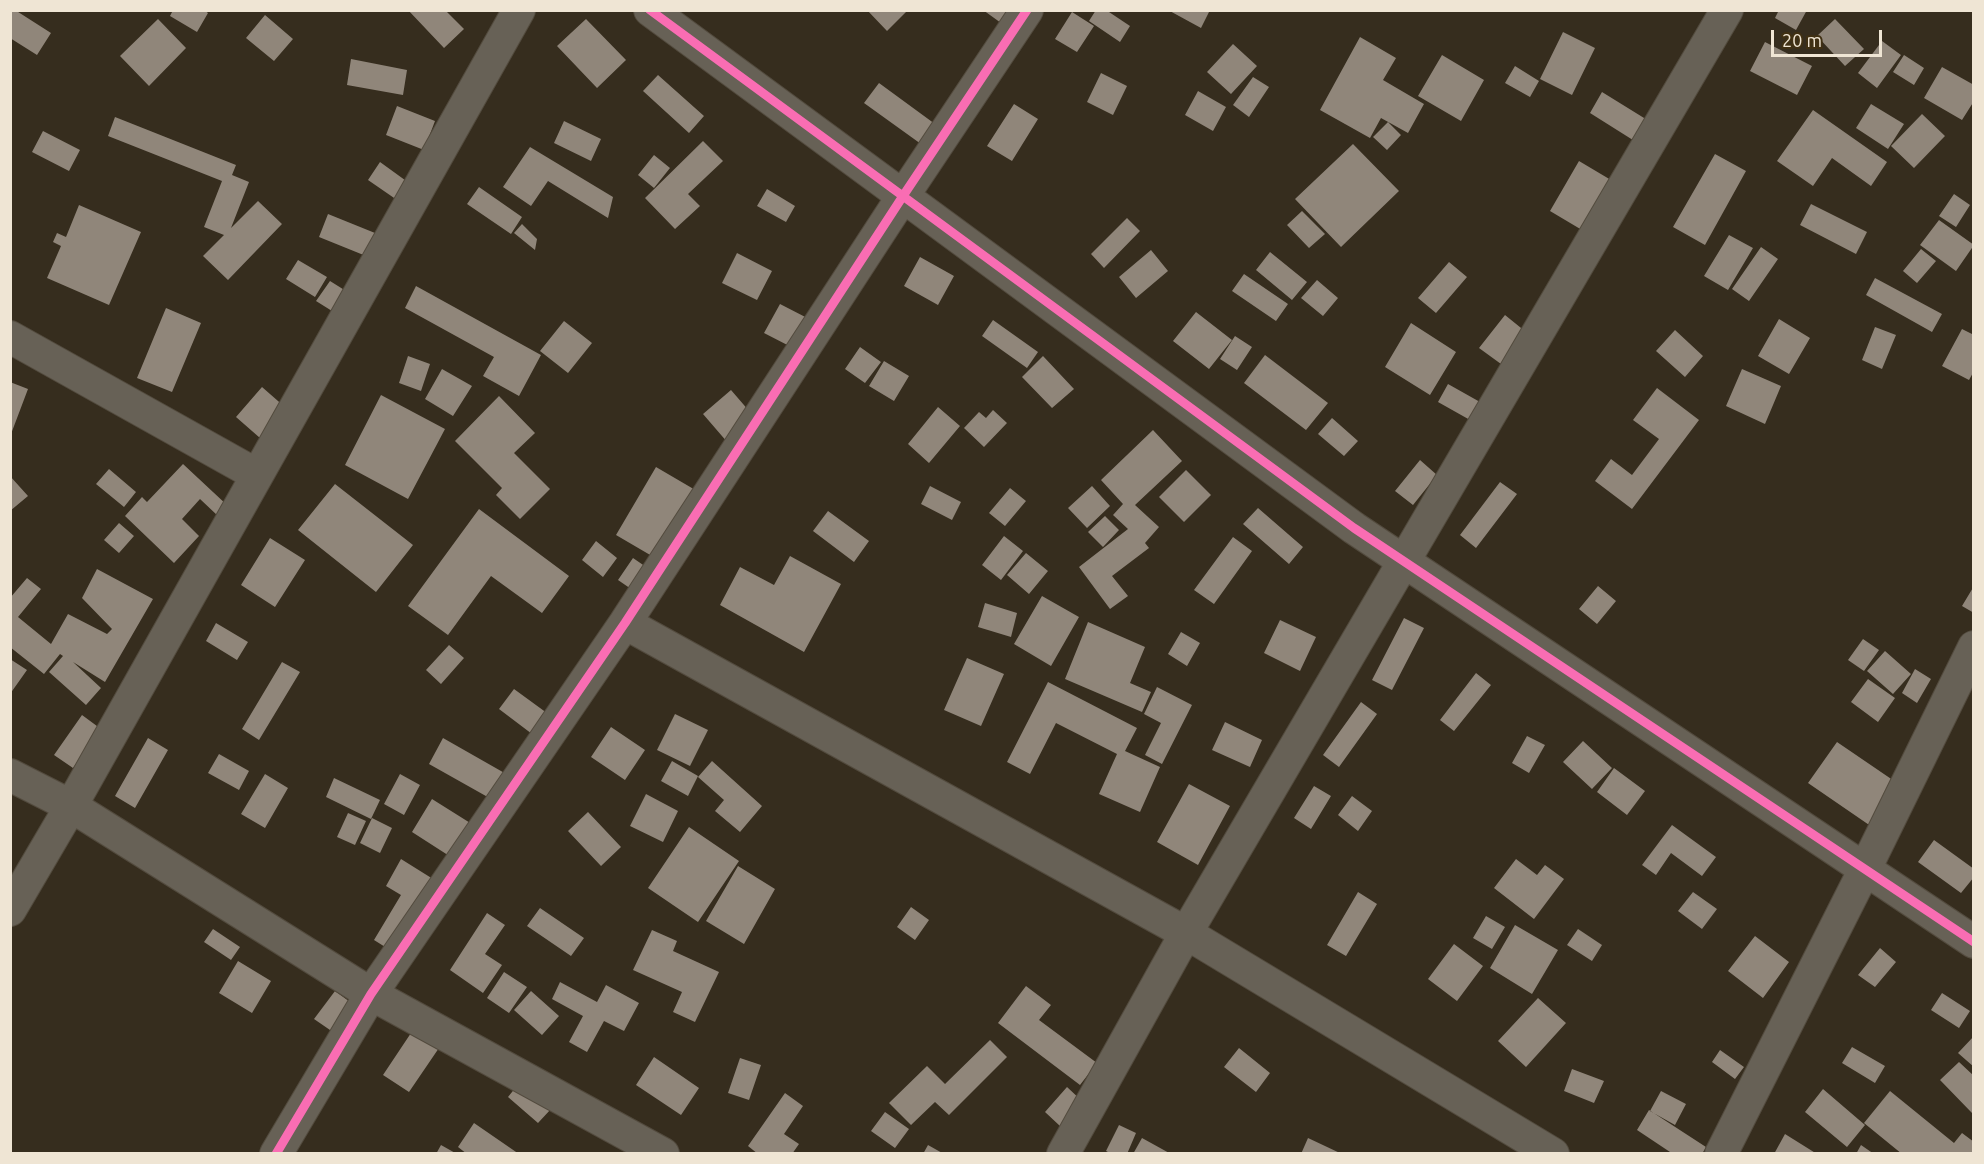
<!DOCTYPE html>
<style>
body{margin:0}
#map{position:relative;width:1984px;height:1164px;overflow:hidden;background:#362d1e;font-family:Ubuntu,sans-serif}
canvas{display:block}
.frame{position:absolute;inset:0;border:12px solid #efe5d4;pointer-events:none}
.scale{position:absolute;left:1771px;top:30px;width:111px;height:27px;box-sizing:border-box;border:3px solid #efe5d4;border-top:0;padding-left:8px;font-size:18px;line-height:21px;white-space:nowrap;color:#efe5d4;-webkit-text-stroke:4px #403013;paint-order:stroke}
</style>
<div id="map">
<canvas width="1984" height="1164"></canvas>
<div class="frame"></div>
<div class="scale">20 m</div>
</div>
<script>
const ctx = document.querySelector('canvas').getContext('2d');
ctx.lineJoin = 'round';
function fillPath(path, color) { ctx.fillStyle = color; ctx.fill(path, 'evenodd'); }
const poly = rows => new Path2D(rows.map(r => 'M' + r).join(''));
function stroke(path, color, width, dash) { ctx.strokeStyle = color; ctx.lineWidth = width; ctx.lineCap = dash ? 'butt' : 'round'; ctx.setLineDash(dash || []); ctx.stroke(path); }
const building = poly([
 [10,10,15,10,51,33,37,55,10,38],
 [173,10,204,10,208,13,197,32,170,16],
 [408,10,449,10,447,12,464,29,444,48],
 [867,10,905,10,906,12,887,31],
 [983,10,1020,10,1008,28],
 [1096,10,1106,10,1130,26,1120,42,1089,21],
 [1168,10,1210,10,1201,28],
 [1779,10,1807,10,1796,30,1775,18],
 [1072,12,1094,26,1077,52,1055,39],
 [265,15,293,39,274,61,246,38],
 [158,19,186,48,149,86,120,56],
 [586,19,626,60,597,88,557,46],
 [1835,19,1864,49,1845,66,1817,36],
 [1563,32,1595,48,1572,95,1540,79],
 [1360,37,1396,58,1383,80,1424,104,1408,133,1381,118,1370,138,1320,110],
 [1882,41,1901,55,1877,88,1858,73],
 [1765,42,1812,66,1797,95,1750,71],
 [1233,44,1257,66,1231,94,1207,72],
 [1442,55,1484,80,1461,121,1418,96],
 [1904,55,1924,68,1914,85,1893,72],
 [351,59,407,70,403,95,347,85],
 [1515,66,1539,81,1530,97,1505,83],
 [1942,67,1974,85,1974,101,1962,120,1924,98],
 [1101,73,1127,86,1113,115,1087,102],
 [658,75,704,116,689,133,643,91],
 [1253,77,1269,87,1249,117,1233,105],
 [879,83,935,124,921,144,864,103],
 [1198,91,1226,107,1213,131,1185,115],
 [1602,92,1657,126,1644,147,1590,113],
 [1014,104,1038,119,1012,161,987,146],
 [1871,104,1904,124,1888,149,1856,128],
 [397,106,435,121,424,150,386,135],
 [1813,110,1887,162,1871,186,1832,158,1813,186,1777,161],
 [1922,114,1945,136,1914,168,1891,146],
 [115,117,236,165,232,175,249,182,231,228,258,201,282,224,228,280,203,256,224,235,204,227,222,181,108,136],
 [564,121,601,139,591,161,554,143],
 [1388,122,1401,135,1387,150,1373,137],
 [43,131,80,150,69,171,32,152],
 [703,141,723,161,688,194,700,206,675,229,645,198],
 [1353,144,1399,191,1341,247,1295,199],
 [530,147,613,197,608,218,548,181,531,206,503,187],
 [1715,154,1746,171,1705,245,1673,227],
 [654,155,670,168,654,188,638,175],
 [1579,161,1616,183,1587,233,1550,211],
 [380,162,409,183,397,200,368,180],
 [479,187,522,217,511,234,467,204],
 [767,189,795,206,786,222,757,206],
 [1954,194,1970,205,1956,227,1939,216],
 [1811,204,1867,232,1856,254,1800,225],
 [79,205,141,232,109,305,47,278,61,246,53,242,57,233,66,237],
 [1302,211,1325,234,1309,248,1287,225],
 [328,214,375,233,366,256,319,237],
 [1127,218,1140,231,1104,268,1091,254],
 [1939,220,1974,245,1956,271,1920,245],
 [522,224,537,239,535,250,514,233],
 [1729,235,1753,248,1728,290,1704,276],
 [1761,247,1778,259,1749,301,1732,289],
 [1921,249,1936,261,1917,283,1903,271],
 [1151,250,1168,271,1136,298,1119,277],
 [1270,252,1307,282,1292,300,1256,270],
 [737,253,772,271,757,300,722,283],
 [920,257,954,276,938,305,904,286],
 [298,260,327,277,315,297,286,279],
 [1449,262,1467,277,1436,313,1418,298],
 [1244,274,1288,304,1276,321,1232,291],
 [1875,278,1942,314,1932,332,1866,295],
 [1317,280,1338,298,1323,316,1301,298],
 [330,281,346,291,332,311,316,301],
 [416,286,541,355,519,396,483,376,494,357,405,308],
 [780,304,815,322,799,351,764,333],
 [166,308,201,323,172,392,137,378],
 [1196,312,1232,340,1209,369,1173,341],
 [1505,315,1526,332,1501,364,1479,348],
 [1779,319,1810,338,1789,374,1758,356],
 [993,320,1038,352,1027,368,982,336],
 [564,321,592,343,568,373,540,351],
 [1411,323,1456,352,1430,395,1385,367],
 [1875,327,1896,335,1882,369,1862,360],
 [1962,329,1974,335,1974,371,1969,380,1942,366],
 [1675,330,1703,356,1685,377,1656,351],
 [1235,336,1252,347,1237,370,1220,359],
 [860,347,881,362,865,383,845,369],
 [1265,355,1328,403,1306,430,1244,383],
 [408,356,430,364,421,391,399,383],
 [1043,356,1074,389,1052,408,1022,377],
 [884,361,909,376,894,401,869,386],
 [442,369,472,386,453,416,425,399],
 [1742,369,1781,386,1765,424,1726,406],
 [10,382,28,389,11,434,10,434],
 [1448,384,1480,402,1470,420,1438,402],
 [262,387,286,408,260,438,236,417],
 [1657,388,1699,420,1632,509,1595,481,1611,459,1632,475,1659,439,1633,420],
 [731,390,756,419,728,443,703,414],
 [381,395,445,429,408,499,345,465],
 [499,396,535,433,514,453,550,489,520,519,496,495,502,488,455,441],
 [938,407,960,426,929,463,908,444],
 [993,410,1007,423,984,447,964,428,979,412,986,418],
 [1332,418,1358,441,1344,456,1318,434],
 [1153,430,1182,461,1135,505,1159,527,1145,543,1149,548,1112,576,1128,596,1110,609,1079,567,1128,529,1113,515,1123,504,1101,480],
 [1420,460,1437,475,1413,505,1395,491],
 [183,464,228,506,218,516,200,499,182,519,199,536,174,563,125,516,142,497,147,502],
 [656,467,697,491,657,559,616,535],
 [109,469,136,492,124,507,96,484],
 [1186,470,1211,495,1184,522,1159,497],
 [10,476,28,496,10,511],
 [1500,482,1517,494,1476,548,1460,535],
 [335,484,413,545,376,592,298,530],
 [930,486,961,502,952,520,921,504],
 [1092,486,1110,506,1087,528,1068,508],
 [1010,488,1026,501,1005,526,989,513],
 [1258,508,1303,547,1289,564,1243,524],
 [479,509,569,576,542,613,491,576,448,635,408,606],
 [828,511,869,541,854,562,813,531],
 [1105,516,1119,530,1103,547,1088,532],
 [119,523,134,536,119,553,104,540],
 [1004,536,1023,551,1001,580,982,565],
 [1233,537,1252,551,1214,604,1194,590],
 [270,538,305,560,275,607,241,585],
 [596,541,617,558,603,577,582,560],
 [1026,553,1048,571,1029,594,1007,575],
 [790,556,841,584,804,652,720,605,740,567,774,585],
 [633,558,649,569,634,591,618,580],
 [97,569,153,599,105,682,73,662,101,688,86,705,49,672,63,656,60,654,44,674,10,647,10,598,27,578,41,589,18,617,51,644,68,614,107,634,112,629,82,598],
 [1598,586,1616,601,1597,624,1579,609],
 [1974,586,1974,613,1962,606],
 [1042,596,1079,617,1051,666,1014,644],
 [985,603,1017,613,1011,637,978,627],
 [1404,618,1424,628,1392,690,1372,680],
 [1280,620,1316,637,1300,671,1264,653],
 [1088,622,1145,647,1130,683,1151,692,1142,712,1065,679],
 [216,623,248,642,237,660,206,641],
 [1181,632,1200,643,1187,666,1168,654],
 [1863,639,1879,650,1864,671,1848,660],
 [449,645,464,658,441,684,426,670],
 [1885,651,1911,674,1893,694,1867,671],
 [967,658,1004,674,981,726,944,710],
 [10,659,27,670,10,694],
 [282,662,300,672,259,740,242,729],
 [1915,669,1931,679,1917,703,1902,693],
 [1476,673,1491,685,1454,731,1440,720],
 [1868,679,1895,698,1878,722,1851,702],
 [1048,682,1137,728,1125,751,1160,767,1140,812,1099,794,1117,754,1056,723,1030,774,1007,762],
 [1157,687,1192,705,1162,764,1145,755,1161,723,1144,714],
 [514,689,551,716,536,737,499,709],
 [1361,702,1377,714,1339,767,1323,755],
 [675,714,708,730,690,766,657,750],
 [82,715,101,729,73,768,54,755],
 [1225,722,1262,740,1250,767,1212,750],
 [611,727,645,750,625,780,591,757],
 [1527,736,1545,745,1529,773,1512,763],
 [148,738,168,750,135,808,115,796],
 [443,738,508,775,493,800,429,764],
 [1583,741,1612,768,1592,789,1563,762],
 [1837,742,1903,787,1875,829,1808,783],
 [219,754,249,771,239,790,208,773],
 [672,761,698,776,688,796,661,781],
 [712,761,762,806,740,832,715,811,724,800,698,777],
 [1614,768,1645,791,1627,815,1597,792],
 [265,774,288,788,265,828,241,814],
 [400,774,420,785,404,815,384,804],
 [334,778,380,800,371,819,326,797],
 [1189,784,1230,806,1198,865,1157,842],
 [1314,786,1331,796,1311,829,1294,818],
 [646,794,678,811,663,842,630,826],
 [1352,796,1372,811,1358,831,1338,815],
 [432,799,475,826,454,859,412,832],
 [588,812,621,847,601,866,568,831],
 [348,813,366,821,355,845,337,837],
 [372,818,392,828,380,853,360,843],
 [1672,825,1716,857,1702,876,1671,853,1656,875,1642,865],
 [689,827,739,861,698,922,648,888],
 [1934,840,1974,869,1974,877,1961,893,1918,862],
 [401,859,441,884,398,955,374,940,401,895,386,886],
 [1516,859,1537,875,1545,865,1564,879,1534,919,1494,888],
 [738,866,775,889,744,944,706,921],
 [1358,892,1377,904,1346,956,1327,945],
 [1693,892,1717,909,1702,929,1678,911],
 [911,907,929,920,915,940,897,927],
 [540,908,584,938,571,956,527,926],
 [487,913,505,925,485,954,502,965,483,993,450,970],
 [1486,916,1505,927,1492,949,1473,938],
 [1515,925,1558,950,1532,994,1490,968],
 [213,929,240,947,231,960,204,942],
 [1578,929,1602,945,1592,961,1567,945],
 [652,930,677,941,673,951,719,972,695,1022,673,1012,682,992,633,970],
 [1755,936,1789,962,1763,998,1728,971],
 [1454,944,1483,966,1457,1001,1428,979],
 [1880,948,1896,962,1875,987,1858,975],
 [238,961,271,981,252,1013,219,993],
 [504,972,527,987,509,1013,487,998],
 [560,982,597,1002,606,985,639,1003,624,1031,604,1021,587,1052,569,1042,583,1016,552,999],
 [1026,986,1051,1005,1039,1020,1097,1063,1080,1085,998,1023],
 [335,991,365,1013,346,1041,314,1019],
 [531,991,559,1016,542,1035,514,1010],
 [1942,993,1970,1011,1959,1028,1931,1010],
 [1538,998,1566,1023,1526,1067,1498,1041],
 [415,1027,441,1045,409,1092,383,1075],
 [1974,1036,1974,1067,1958,1053],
 [990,1040,1007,1057,949,1115,935,1102,911,1125,889,1103,927,1066,945,1084],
 [1852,1047,1885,1066,1875,1083,1842,1063],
 [1239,1048,1270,1073,1256,1092,1224,1067],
 [1720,1050,1744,1067,1735,1079,1712,1062],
 [654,1057,699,1088,681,1115,636,1085],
 [740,1058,761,1065,749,1100,728,1093],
 [1959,1062,1974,1076,1974,1111,1972,1113,1940,1080],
 [1572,1069,1604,1081,1594,1103,1564,1091],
 [520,1082,551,1109,538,1123,508,1097],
 [1067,1087,1082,1101,1060,1126,1045,1112],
 [1823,1089,1865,1125,1847,1147,1805,1112],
 [1661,1091,1686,1104,1675,1125,1650,1111],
 [1890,1091,1954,1143,1962,1133,1974,1142,1974,1154,1902,1154,1864,1123],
 [785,1093,803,1106,784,1134,799,1144,792,1154,758,1154,748,1146],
 [1649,1110,1706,1147,1702,1154,1673,1154,1637,1130],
 [885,1112,909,1129,895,1148,871,1131],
 [474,1123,519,1154,467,1154,458,1147],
 [1119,1125,1136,1133,1127,1154,1112,1154,1106,1151],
 [1785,1134,1817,1154,1774,1154],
 [1142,1138,1171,1154,1133,1154],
 [1308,1138,1342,1154,1301,1154],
 [441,1145,457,1154,436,1154],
 [928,1145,944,1154,923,1154],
 [1861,1145,1874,1154,1856,1154]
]);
const minor = poly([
 [650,10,1354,528,1974,942],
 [10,337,257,475],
 [625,623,1186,933,1553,1154],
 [10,775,71,806,371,994,663,1154],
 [10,910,71,806,519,10],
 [276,1154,371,994,625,623,903,196,1027,10],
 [1063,1154,1186,933,1727,10],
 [1721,1154,1865,869,1974,647]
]);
const cycleway = poly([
 [650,10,1354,528,1974,942],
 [276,1154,371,994,625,623,903,196,1027,10]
]);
fillPath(building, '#90867a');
stroke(minor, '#534b3e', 34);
stroke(minor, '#676156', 32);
stroke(cycleway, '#f96db3', 9);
</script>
